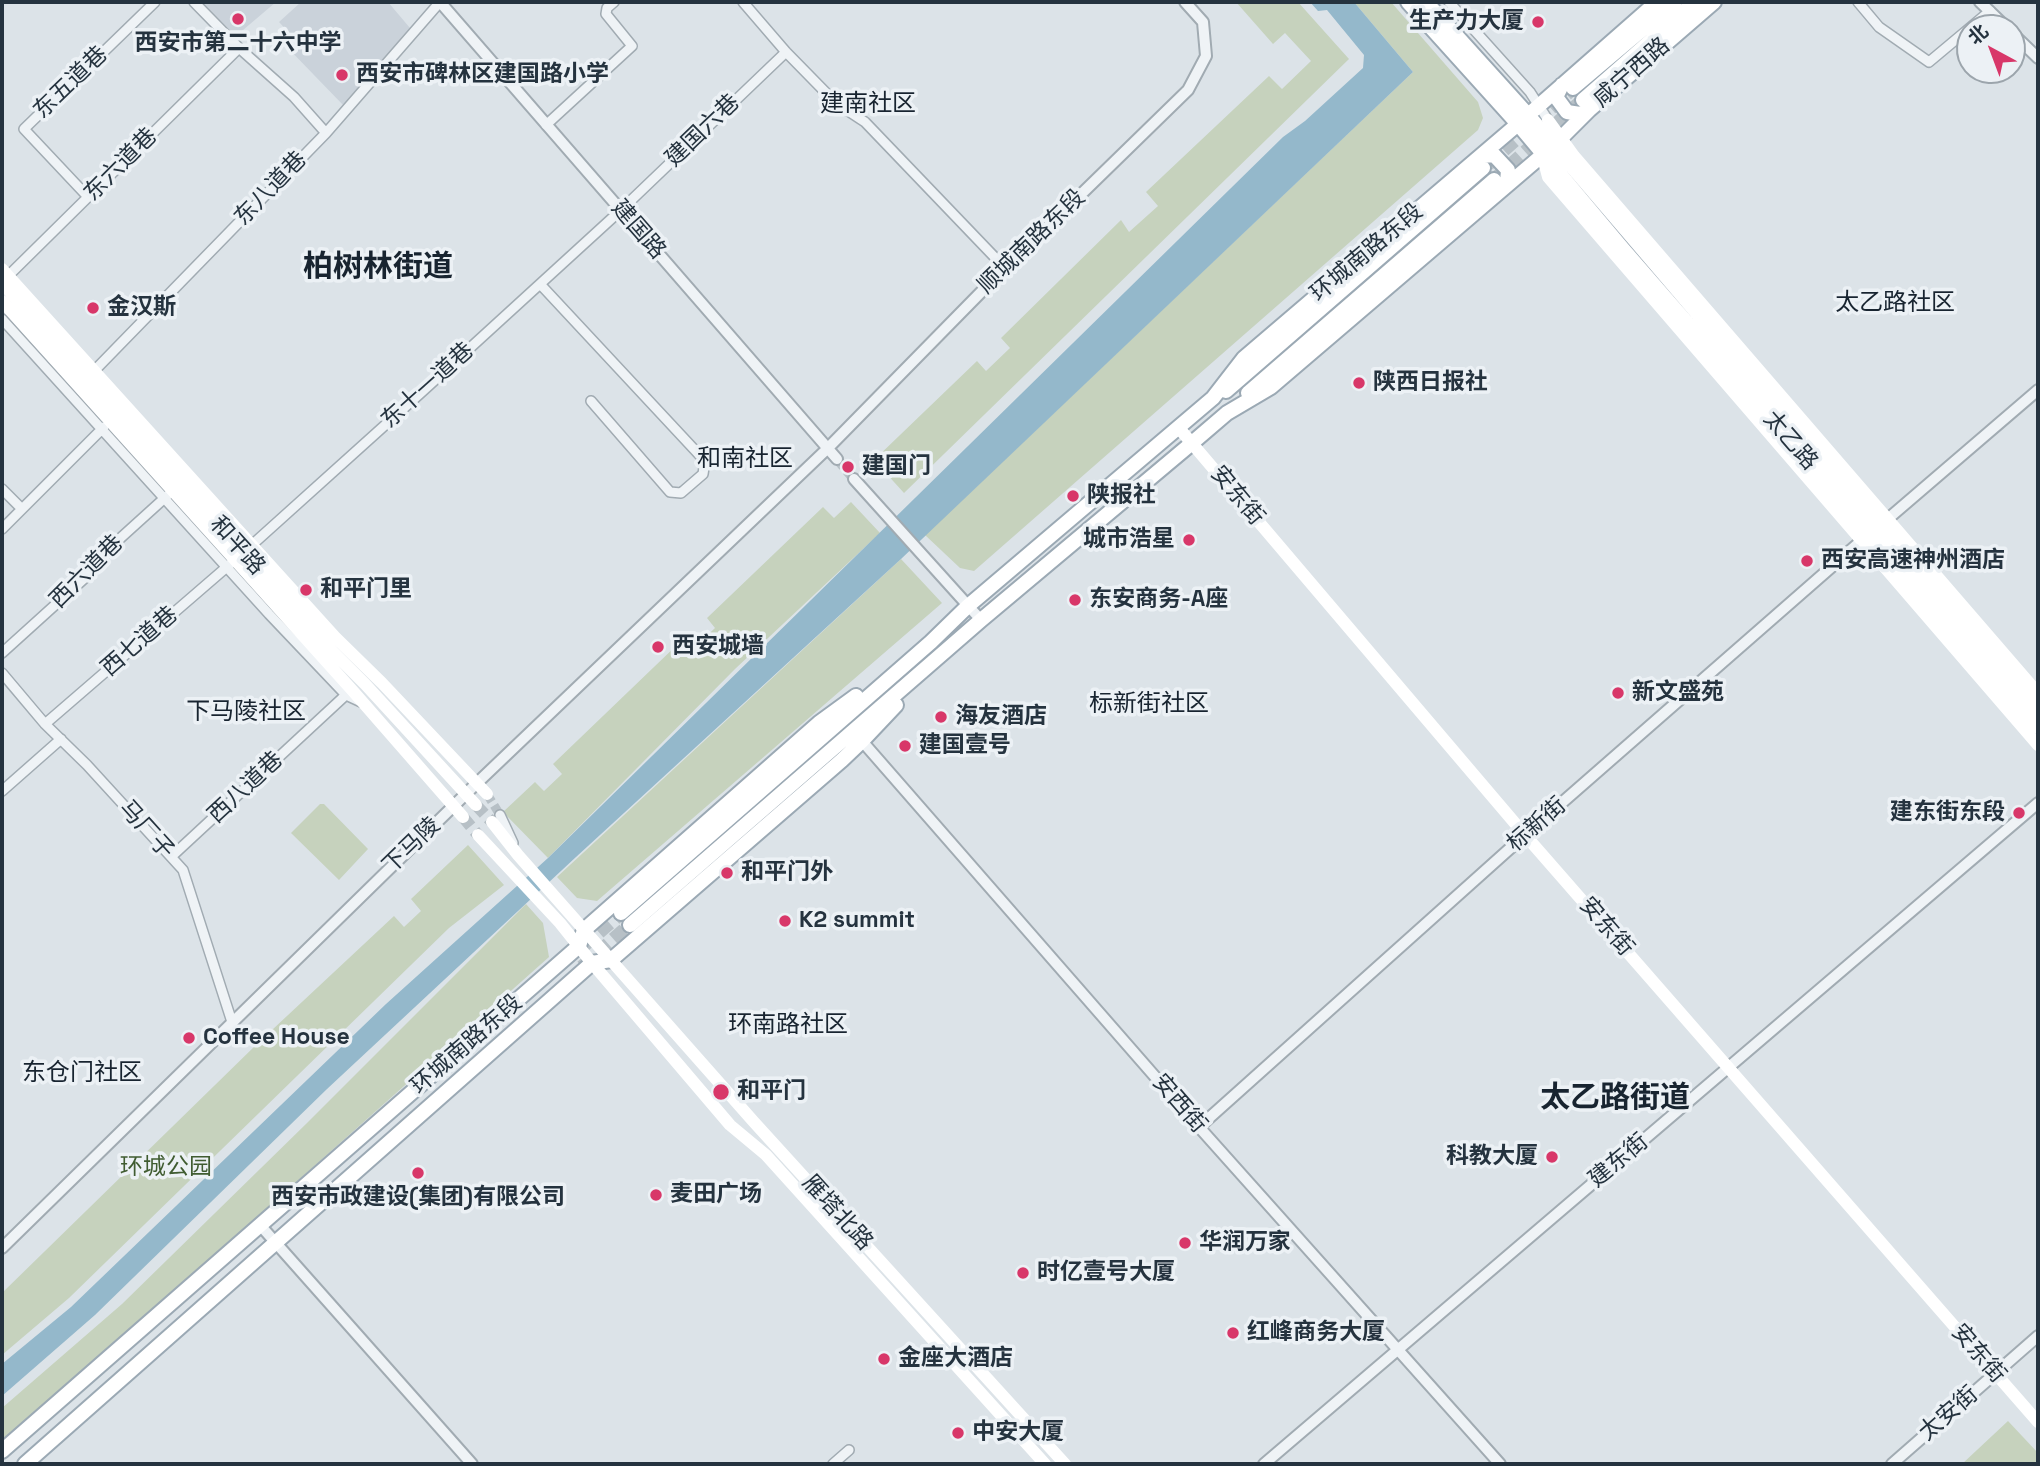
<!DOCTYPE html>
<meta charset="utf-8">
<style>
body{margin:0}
#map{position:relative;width:2040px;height:1466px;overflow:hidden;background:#dce3e8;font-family:"Space Grotesk","Noto Sans SC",sans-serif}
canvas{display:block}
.frame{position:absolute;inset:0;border:4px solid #25333f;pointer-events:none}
.north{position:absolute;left:1956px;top:14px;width:70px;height:70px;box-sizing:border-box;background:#ecf1f5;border:2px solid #9ca5ac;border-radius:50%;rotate:319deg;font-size:19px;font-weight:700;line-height:28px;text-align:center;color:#25333f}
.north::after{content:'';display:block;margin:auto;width:24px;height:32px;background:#d83769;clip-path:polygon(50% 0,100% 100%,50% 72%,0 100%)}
</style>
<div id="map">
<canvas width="2040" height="1466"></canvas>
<div class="frame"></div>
<div class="north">北</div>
</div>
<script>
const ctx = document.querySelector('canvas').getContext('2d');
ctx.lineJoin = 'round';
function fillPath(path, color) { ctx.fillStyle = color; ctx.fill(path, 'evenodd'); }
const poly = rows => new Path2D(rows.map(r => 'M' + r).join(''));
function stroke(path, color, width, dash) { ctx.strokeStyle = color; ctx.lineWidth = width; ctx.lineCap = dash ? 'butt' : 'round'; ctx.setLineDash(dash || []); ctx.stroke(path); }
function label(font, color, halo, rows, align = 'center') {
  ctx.font = font + ' "Space Grotesk","Noto Sans SC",sans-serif'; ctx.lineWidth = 7; ctx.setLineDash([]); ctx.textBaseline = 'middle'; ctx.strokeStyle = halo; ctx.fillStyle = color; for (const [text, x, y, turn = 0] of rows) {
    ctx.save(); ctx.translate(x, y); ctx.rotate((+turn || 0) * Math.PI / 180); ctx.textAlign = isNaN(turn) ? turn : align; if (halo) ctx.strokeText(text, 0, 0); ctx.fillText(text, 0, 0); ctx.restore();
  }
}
const built = poly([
 [202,2,276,2,236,36],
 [301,2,388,2,410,28,344,106,284,44,292,36,279,22]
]);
const green = poly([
 [1236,2,1298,2,1349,59,904,493,874,460,977,361,986,371,1010,348,1001,338,1121,220,1129,232,1158,206,1146,192,1269,76,1282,89,1311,61,1285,33,1273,44],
 [1354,2,1391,2,1478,102,1483,118,1478,130,974,571,960,568,925,535,1413,72],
 [851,502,880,533,735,669,548,858,503,812,535,782,544,791,562,774,553,764,680,642,690,652,715,628,707,618,823,507,834,518],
 [901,559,942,603,597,901,577,898,557,877],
 [320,804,324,804,368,849,339,880,291,833],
 [468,845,504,885,449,928,69,1298,2,1355,2,1293,257,1044,394,916,404,927,421,911,411,899],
 [526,904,543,923,549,957,2,1444,2,1408,122,1304,307,1123],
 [2008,1421,2038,1453,2038,1464,1962,1464]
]);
const water = poly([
 [1310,2,1354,2,1413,72,901,559,576,857,327,1089,95,1315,2,1396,2,1364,71,1307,386,1004,548,858,1283,137,1305,121,1363,68,1364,55,1327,10,1318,11]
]);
const minorTunnel = poly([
 [487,794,500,815]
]);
const tertiaryTunnel = poly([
 [837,459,854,479]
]);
const secondaryTunnel = poly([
 [476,805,492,822],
 [463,817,478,835]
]);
const primaryTunnel = poly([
 [1488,164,1573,88],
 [1494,180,1583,100],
 [583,946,621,913],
 [582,967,630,925]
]);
const minor = poly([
 [194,2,239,48,294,97,326,133],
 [743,2,786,52,836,103,865,122,1005,268],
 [1449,2,1530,92,1548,120],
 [1858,2,1879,27,1929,62,1990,11],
 [546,125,632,46,606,14,607,8,614,2],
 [88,197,24,129,155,2],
 [6,278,239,48],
 [540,284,705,461,703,474,681,493,670,492,591,401],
 [2,319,269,614,346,695,361,702],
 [95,370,326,133,440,2],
 [2,489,22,509],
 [2,529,104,427],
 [2,653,86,577,115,543,168,495],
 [2,673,45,724,87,765,183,870,232,1022],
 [45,724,243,553,424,390,621,210,786,52],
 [2,791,61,739],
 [500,815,513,843],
 [171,857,349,692],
 [833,1464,849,1450]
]);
const tertiary = poly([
 [440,2,837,459],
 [1980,2,2007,28],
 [2012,33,2038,58],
 [854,479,981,620],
 [1883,523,2038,390],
 [862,741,1199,1127,1500,1464],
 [1199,1127,1525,835,1868,535],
 [260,1225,472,1464],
 [2,1248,477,783,827,449,990,283,1188,90,1206,56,1203,22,1185,2],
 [1264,1464,2038,803],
 [1892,1464,2038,1336]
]);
const secondary = poly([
 [1548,120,1574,156,2038,693],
 [1542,154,1548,177,2038,745],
 [2,269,335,637,382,683,487,794],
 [2,283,332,651,365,684,476,805],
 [2,301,352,690,463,817],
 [1178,427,1525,835,2038,1422],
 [492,822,518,855,753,1121,1065,1464],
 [478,835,560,923,592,963,730,1125,766,1155,1045,1464]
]);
const primary = poly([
 [1408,2,1518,124,1623,249,2038,727],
 [1426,2,1528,115,1879,526,2038,708],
 [1562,85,1556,97,1567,112,1580,114,1587,111],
 [1573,88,1675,2],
 [1583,100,1695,2],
 [1481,156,1494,155,1508,170,1507,183],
 [1226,391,1483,168],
 [1248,393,1494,180],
 [621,913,931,642,968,606,1213,398,1244,358,1518,124,1657,2],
 [630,925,981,620,1192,443,1227,413,1271,387,1553,146,1589,110,1714,2],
 [2,1451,579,946,584,930,819,723,856,696],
 [25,1464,592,963,611,960,842,760,862,741,896,705]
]);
const markers = [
 [238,19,7,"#d83769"],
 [1538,22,7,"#d83769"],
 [342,75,7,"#d83769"],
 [93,308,7,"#d83769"],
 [1359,383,7,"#d83769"],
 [848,467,7,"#d83769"],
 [1073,496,7,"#d83769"],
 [1189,540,7,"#d83769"],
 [1807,561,7,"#d83769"],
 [306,590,7,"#d83769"],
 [1075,600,7,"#d83769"],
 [658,647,7,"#d83769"],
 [1618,693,7,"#d83769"],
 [941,717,7,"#d83769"],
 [905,746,7,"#d83769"],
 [2019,813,7,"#d83769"],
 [727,873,7,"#d83769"],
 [785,921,7,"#d83769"],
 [189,1038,7,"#d83769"],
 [721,1092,9,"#d83769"],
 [1552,1157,7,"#d83769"],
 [418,1173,7,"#d83769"],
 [656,1195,7,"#d83769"],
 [1185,1243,7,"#d83769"],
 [1023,1273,7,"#d83769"],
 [1233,1333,7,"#d83769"],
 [884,1359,7,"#d83769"],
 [958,1433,7,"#d83769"]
];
const poiNames = [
 ["生产力大厦",1524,22,"right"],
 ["西安市第二十六中学",238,44,"center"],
 ["西安市碑林区建国路小学",356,75],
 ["金汉斯",107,308],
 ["陕西日报社",1373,383],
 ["建国门",862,467],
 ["陕报社",1087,496],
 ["城市浩星",1175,540,"right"],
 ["西安高速神州酒店",1821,561],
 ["和平门里",320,590],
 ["东安商务-A座",1089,600],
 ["西安城墙",672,647],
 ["新文盛苑",1632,693],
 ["海友酒店",955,717],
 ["建国壹号",919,746],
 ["建东街东段",2005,813,"right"],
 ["和平门外",741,873],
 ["K2 summit",799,921],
 ["Coffee House",203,1038],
 ["和平门",737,1092],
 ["科教大厦",1538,1157,"right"],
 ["麦田广场",670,1195],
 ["西安市政建设(集团)有限公司",418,1198,"center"],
 ["华润万家",1199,1243],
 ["时亿壹号大厦",1037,1273],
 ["红峰商务大厦",1247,1333],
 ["金座大酒店",898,1359],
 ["中安大厦",972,1433]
];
const streetNames = [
 ["咸宁西路",1632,73,-41],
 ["东五道巷",71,83,-44],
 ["建国六巷",703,131,-44],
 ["东六道巷",121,165,-45],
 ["东八道巷",271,189,-46],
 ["建国路",638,230,49],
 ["顺城南路东段",1032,242,-44],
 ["环城南路东段",1367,253,-40],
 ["东十一道巷",428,386,-42],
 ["太乙路",1790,441,49],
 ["安东街",1237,496,50],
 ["和平路",237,546,48],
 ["西六道巷",87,572,-45],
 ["西七道巷",140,642,-41],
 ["西八道巷",246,788,-43],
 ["标新街",1537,825,-41],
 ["马厂子",146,830,48],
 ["下马陵",412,846,-44],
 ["安东街",1606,927,49],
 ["环城南路东段",467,1045,-41],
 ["安西街",1179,1104,49],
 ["建东街",1619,1161,-40],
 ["雁塔北路",837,1213,48],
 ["安东街",1978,1354,49],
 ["太安街",1949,1414,-41]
];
const parkNames = [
 ["环城公园",166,1168]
];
const neighbourhoodNames = [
 ["建南社区",868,104],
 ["太乙路社区",1895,303],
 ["和南社区",745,459],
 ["标新街社区",1149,704],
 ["下马陵社区",246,712],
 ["环南路社区",788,1025],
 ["东仓门社区",82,1073]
];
const districtNames = [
 ["柏树林街道",378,268],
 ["太乙路街道",1615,1099]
];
fillPath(built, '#cad2da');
fillPath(green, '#c6d2bd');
fillPath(water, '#94b8cb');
stroke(minorTunnel, '#b7c0c6', 9, [9, 4.5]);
stroke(tertiaryTunnel, '#b7c0c6', 10, [10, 5]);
stroke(secondaryTunnel, '#b7c0c6', 12, [12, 6]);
stroke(primaryTunnel, '#b7c0c6', 14, [14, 7]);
stroke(minor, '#a1abb2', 12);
stroke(tertiary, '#a1abb2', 14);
stroke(primary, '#9ba9b4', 18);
stroke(minor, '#eff3f6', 9);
stroke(tertiary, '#eff3f6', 10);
stroke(secondary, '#fff', 12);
stroke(primary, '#fff', 14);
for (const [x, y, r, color] of markers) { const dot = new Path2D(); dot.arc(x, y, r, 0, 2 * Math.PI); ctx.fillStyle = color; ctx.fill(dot); stroke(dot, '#ecf1f5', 2.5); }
label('bold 23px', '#25333f', '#ecf1f5', poiNames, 'left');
label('23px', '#25333f', '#ecf1f5', streetNames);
label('23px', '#405c31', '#ecf1f5', parkNames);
label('24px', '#182430', '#ecf1f5', neighbourhoodNames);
label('bold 30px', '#182430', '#ecf1f5', districtNames);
</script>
